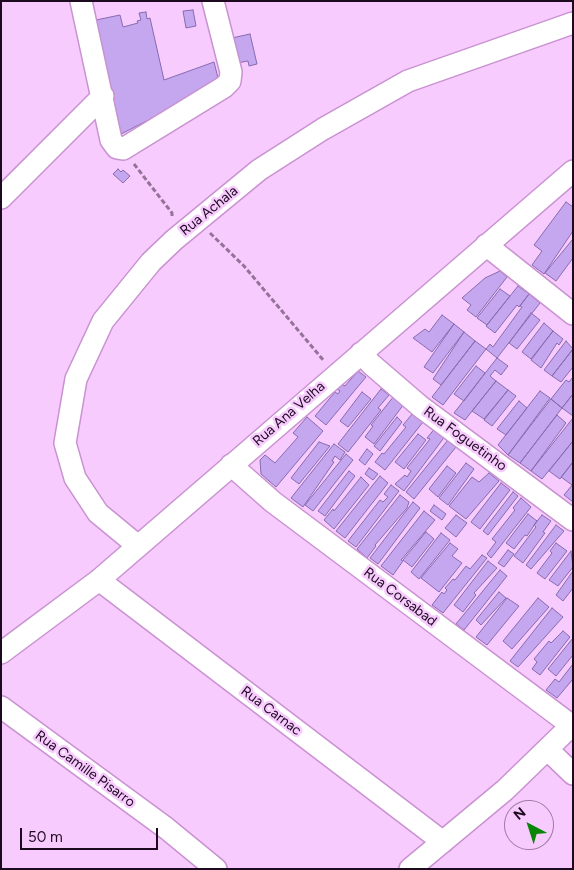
<!DOCTYPE html>
<style>
body{margin:0}
#map{position:relative;width:574px;height:870px;overflow:hidden;background:#f8cbfe;font-family:Figtree,sans-serif}
canvas{display:block}
.frame{position:absolute;inset:0;border:2px solid #1d0920;pointer-events:none}
.north{position:absolute;left:504px;top:800px;width:50px;height:50px;box-sizing:border-box;background:#f8cbfe;border:1px solid #a07da5;border-radius:50%;rotate:320deg;font-size:14px;font-weight:700;line-height:20px;text-align:center;color:#1d0920}
.north::after{content:'';display:block;margin:auto;width:18px;height:22px;background:#0a8607;clip-path:polygon(50% 0,100% 100%,50% 72%,0 100%)}
.scale{position:absolute;left:20px;top:828px;width:138px;height:22px;box-sizing:border-box;border:2px solid #1d0920;border-top:0;padding-left:6px;font-size:15px;line-height:18px;white-space:nowrap;color:#1d0920;-webkit-text-stroke:4px #f8cbfe;paint-order:stroke}
</style>
<div id="map">
<canvas width="574" height="870"></canvas>
<div class="frame"></div>
<div class="north">N</div>
<div class="scale">50 m</div>
</div>
<script>
const ctx = document.querySelector('canvas').getContext('2d');
ctx.lineJoin = 'round';
function fillPath(path, color) { ctx.fillStyle = color; ctx.fill(path, 'evenodd'); }
const poly = rows => new Path2D(rows.map(r => 'M' + r).join(''));
function stroke(path, color, width, dash) { ctx.strokeStyle = color; ctx.lineWidth = width; ctx.lineCap = dash ? 'butt' : 'round'; ctx.setLineDash(dash || []); ctx.stroke(path); }
function label(font, color, halo, rows, align = 'center') {
  ctx.font = font + ' Figtree,sans-serif'; ctx.lineWidth = 5; ctx.setLineDash([]); ctx.textBaseline = 'middle'; ctx.strokeStyle = halo; ctx.fillStyle = color; for (const [text, x, y, turn = 0] of rows) {
    ctx.save(); ctx.translate(x, y); ctx.rotate((+turn || 0) * Math.PI / 180); ctx.textAlign = isNaN(turn) ? turn : align; if (halo) ctx.strokeText(text, 0, 0); ctx.fillText(text, 0, 0); ctx.restore();
  }
}
const building = poly([
 [193,10,196,26,186,28,183,11,193,10],
 [146,12,147,19,150,18,164,80,214,62,218,78,174,107,121,134,96,20,120,15,123,27,138,23,137,21,141,20,139,13,146,12],
 [250,34,257,64,249,66,248,61,237,63,232,38,250,34],
 [118,169,121,172,123,170,130,176,123,183,113,174,118,169],
 [566,202,573,207,573,231,544,274,532,265,542,251,534,245,566,202],
 [573,239,573,258,556,281,545,273,573,239],
 [500,271,507,277,476,317,467,310,471,305,462,298,485,278,500,271],
 [518,286,529,294,519,307,517,305,495,333,486,326,518,286],
 [500,289,510,296,487,325,477,318,500,289],
 [529,294,540,303,497,358,486,349,490,344,493,347,522,307,520,306,529,294],
 [531,313,540,320,517,349,509,343,531,313],
 [442,315,454,324,432,352,413,338,425,329,429,332,442,315],
 [544,323,553,331,531,359,522,352,544,323],
 [454,324,464,332,433,373,424,367,454,324],
 [553,331,563,339,559,345,557,343,541,368,531,360,553,331],
 [464,332,475,341,441,385,433,379,464,332],
 [475,341,486,349,443,405,432,397,475,341],
 [566,341,573,349,552,376,544,370,566,341],
 [573,349,573,367,561,382,552,376,573,349],
 [497,358,508,366,501,375,495,370,490,376,496,381,465,420,454,413,497,358],
 [476,366,485,373,464,401,454,394,476,366],
 [358,371,366,377,326,425,315,416,335,392,338,394,340,391,337,389,341,384,345,386,358,371],
 [573,377,573,394,562,408,551,399,566,380,569,382,573,377],
 [496,381,508,390,484,419,472,411,496,381],
 [381,389,389,395,378,408,381,410,348,452,338,444,381,389],
 [508,390,516,396,492,426,484,420,508,390],
 [540,391,550,398,508,455,498,445,540,391],
 [362,392,371,399,348,427,340,421,362,392],
 [573,394,573,416,562,408,573,394],
 [394,396,404,404,374,444,365,437,373,426,371,425,394,396],
 [551,399,562,408,520,463,508,455,551,399],
 [519,401,527,408,506,435,497,429,519,401],
 [413,413,423,422,385,470,375,462,382,453,384,454,406,427,403,425,413,413],
 [557,415,566,423,531,471,520,463,557,415],
 [307,417,323,431,276,487,261,474,260,460,265,455,275,463,298,437,293,433,307,417],
 [397,417,402,422,380,451,374,446,397,417],
 [573,418,573,441,542,479,531,471,573,418],
 [436,427,446,435,404,491,395,484,405,475,407,477,411,471,407,468,430,439,427,438,436,427],
 [418,434,426,440,404,469,395,462,418,434],
 [448,440,456,447,414,499,406,492,448,440],
 [573,441,573,462,560,479,549,471,573,441],
 [319,442,330,446,299,484,291,478,319,442],
 [334,444,345,452,340,460,335,456,332,461,334,462,303,507,291,498,334,444],
 [367,449,373,454,365,465,359,460,367,449],
 [346,454,353,460,313,511,305,505,346,454],
 [573,462,573,484,572,485,561,477,573,462],
 [466,463,474,469,448,505,439,498,466,463],
 [447,466,456,473,438,497,429,489,447,466],
 [369,468,378,474,373,480,365,474,369,468],
 [349,471,355,476,325,516,318,511,349,471],
 [489,473,499,481,466,519,449,506,472,477,479,482,489,473],
 [380,476,388,483,345,538,336,531,380,476],
 [361,477,369,485,334,529,324,520,333,509,334,511,361,477],
 [501,483,510,490,480,529,471,522,501,483],
 [573,484,573,502,564,495,573,484],
 [391,485,399,491,356,547,348,541,380,500,383,502,388,497,384,494,391,485],
 [513,492,518,496,488,535,483,531,513,492],
 [400,495,409,502,407,508,375,545,376,546,367,558,357,549,400,495],
 [521,498,531,507,491,558,487,554,496,542,492,539,515,510,513,508,521,498],
 [413,502,420,508,378,564,370,558,413,502],
 [434,505,446,514,442,520,430,511,434,505],
 [424,511,435,520,401,560,403,561,393,575,381,566,424,511],
 [528,514,537,521,527,536,525,535,514,549,506,543,528,514],
 [456,515,467,523,456,537,445,528,456,515],
 [542,515,551,521,543,532,545,533,523,563,514,556,536,527,534,525,542,515],
 [556,525,564,531,531,569,526,565,556,525],
 [426,532,434,539,412,567,403,560,426,532],
 [441,533,450,540,419,579,411,572,441,533],
 [450,543,458,549,452,556,462,563,439,592,421,578,450,543],
 [556,543,567,551,545,579,537,573,552,553,550,551,556,543],
 [508,550,514,554,504,567,498,563,508,550],
 [571,551,573,567,558,586,549,580,571,551],
 [482,555,487,558,443,613,432,605,442,592,444,594,447,590,445,588,453,579,455,580,466,566,470,569,482,555],
 [488,561,497,568,474,593,476,595,463,612,454,605,488,561],
 [500,570,507,576,464,630,456,624,500,570],
 [573,571,573,588,563,601,556,595,573,571],
 [499,592,506,598,481,625,476,620,499,592],
 [507,598,519,606,487,645,476,637,507,598],
 [538,598,549,607,512,649,503,641,538,598],
 [552,608,563,617,518,667,510,661,552,608],
 [563,631,570,637,540,675,532,669,537,662,534,659,549,641,551,643,563,631],
 [573,638,573,655,556,676,548,669,573,638],
 [573,664,573,679,557,698,546,690,555,679,559,682,573,664]
]);
const path = poly([
 [134,164,172,213,172,217],
 [210,233,244,266,324,361]
]);
const street = poly([
 [81,1,111,140,117,148,123,149,224,87,230,81,231,72,213,1],
 [1,198,103,96],
 [486,245,573,314],
 [361,353,371,364,421,407,573,520],
 [231,465,273,502,571,725],
 [138,546,98,513,75,478,65,443,76,379,103,321,151,262,174,240,259,170,323,129,408,81,573,23],
 [99,580,443,842],
 [1,653,99,580,573,171],
 [1,707,166,828,216,869],
 [548,750,573,774],
 [410,869,505,790,573,724]
]);
const streetNames = [
 ["Rua Achala",209,211,-39],
 ["Rua Ana Velha",289,414,-41],
 ["Rua Foguetinho",465,439,36],
 ["Rua Corsabad",400,597,37],
 ["Rua Carnac",271,711,37],
 ["Rua Camille Pisarro",85,769,36]
];
fillPath(building, '#c4a7ef');
stroke(building, '#876aaf', 1);
stroke(street, '#c992d1', 24);
stroke(path, '#957399', 3, [5, 2.5]);
stroke(street, '#fff', 21);
label('14px', '#1d0920', '#f8cbfe', streetNames);
</script>
